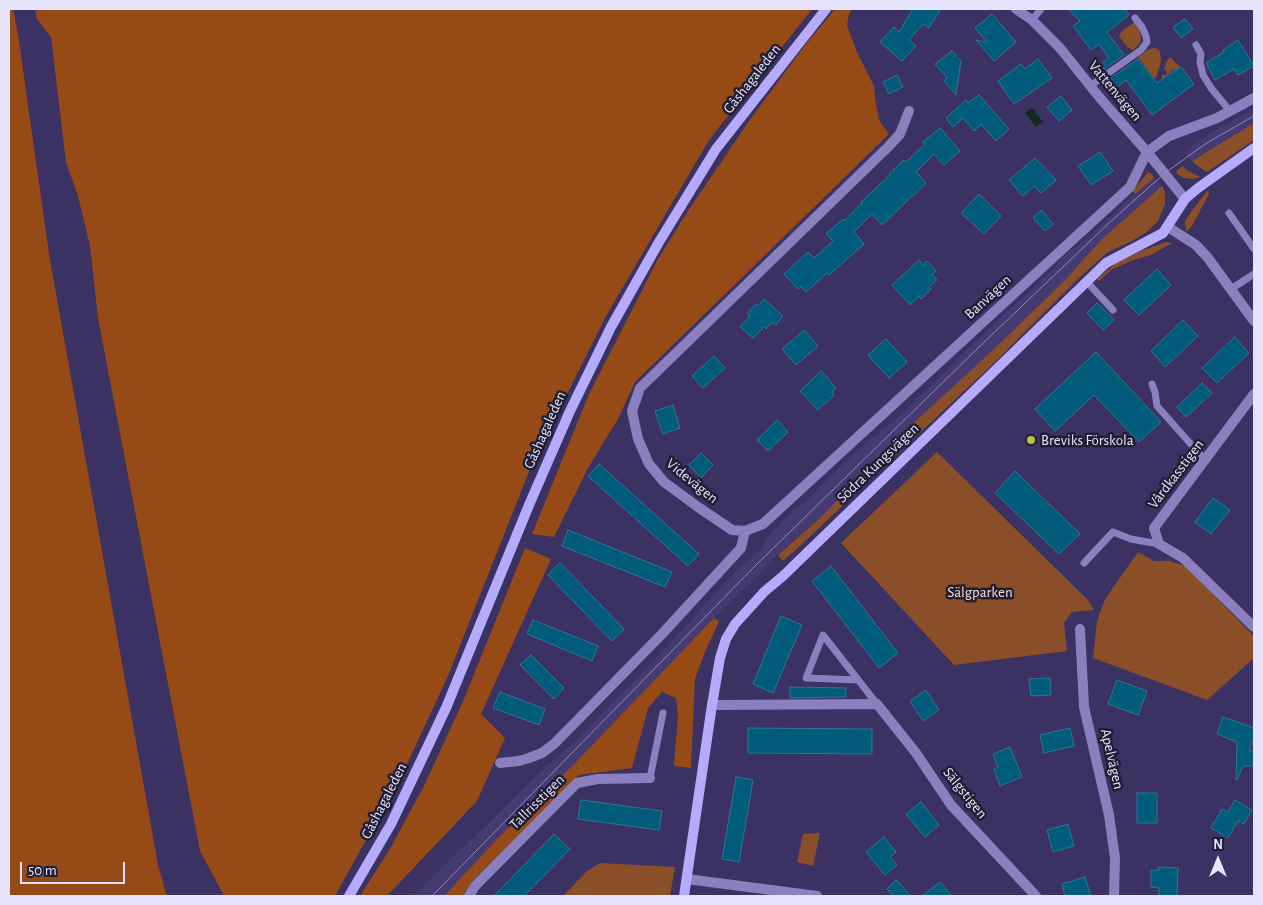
<!DOCTYPE html>
<meta charset="utf-8">
<style>
body{margin:0}
#map{position:relative;width:1263px;height:905px;overflow:hidden;background:#3b3162;font-family:"Alegreya Sans",sans-serif}
canvas{display:block}
.frame{position:absolute;inset:0;border:10px solid #e6e4fc;pointer-events:none}
.north{position:absolute;left:1193px;top:835px;width:50px;height:50px;-webkit-text-stroke:4px #211e34;paint-order:stroke;rotate:0deg;font-size:14px;font-weight:700;line-height:20px;text-align:center;color:#e6e4fc}
.north::after{content:'';display:block;margin:auto;width:18px;height:22px;background:#e6e4fc;clip-path:polygon(50% 0,100% 100%,50% 72%,0 100%)}
.scale{position:absolute;left:20px;top:862px;width:105px;height:22px;box-sizing:border-box;border:2px solid #e6e4fc;border-top:0;padding-left:6px;font-size:15px;line-height:18px;white-space:nowrap;color:#e6e4fc;-webkit-text-stroke:4px #211e34;paint-order:stroke}
</style>
<div id="map">
<canvas width="1263" height="905"></canvas>
<div class="frame"></div>
<div class="north">N</div>
<div class="scale">50 m</div>
</div>
<script>
const ctx = document.querySelector('canvas').getContext('2d');
ctx.lineJoin = 'round';
function fillPath(path, color) { ctx.fillStyle = color; ctx.fill(path, 'evenodd'); }
const poly = rows => new Path2D(rows.map(r => 'M' + r).join(''));
function stroke(path, color, width, dash) { ctx.strokeStyle = color; ctx.lineWidth = width; ctx.lineCap = dash ? 'butt' : 'round'; ctx.setLineDash(dash || []); ctx.stroke(path); }
function label(font, color, halo, rows, align = 'center') {
  ctx.font = font + ' "Alegreya Sans",sans-serif'; ctx.lineWidth = 5; ctx.setLineDash([]); ctx.textBaseline = 'middle'; ctx.strokeStyle = halo; ctx.fillStyle = color; for (const [text, x, y, turn = 0] of rows) {
    ctx.save(); ctx.translate(x, y); ctx.rotate((+turn || 0) * Math.PI / 180); ctx.textAlign = isNaN(turn) ? turn : align; if (halo) ctx.strokeText(text, 0, 0); ctx.fillText(text, 0, 0); ctx.restore();
  }
}
const built = poly([
 [1254,109,1254,123,1192,161,1185,152,1193,145,1222,126],
 [1154,178,1162,186,1102,239,1064,281,994,349,908,428,821,517,783,549,750,584,714,618,575,763,498,838,444,896,413,896,550,763,574,742,621,693,630,686,741,566,761,550,767,537,788,515,807,500,853,454,894,420,939,378,961,355,1050,272,1064,256,1086,239,1131,197]
]);
const green = poly([
 [1134,22,1140,31,1141,37,1140,43,1133,50,1127,47,1119,36,1121,32],
 [1154,48,1158,49,1160,52,1161,61,1156,78,1153,77,1138,57,1149,49],
 [1170,57,1180,67,1176,70,1174,69,1162,79,1162,75,1166,75,1167,71,1164,70,1166,62],
 [1254,123,1254,140,1207,172,1196,165,1192,161],
 [1183,166,1186,170,1200,177,1194,179,1184,178,1177,174,1177,170],
 [1148,172,1152,174,1154,178,1135,194,1133,191],
 [1162,186,1165,192,1165,204,1158,221,1148,231,1132,241,1108,252,1080,277,995,362,801,545,783,561,778,555,821,517,908,428,994,349,1064,281,1102,239],
 [1208,190,1209,194,1192,226,1186,232,1185,221,1193,209],
 [1166,242,1172,243,1151,255,1133,260,1111,270,1099,281,1097,279,1116,263,1141,251],
 [937,452,1089,601,1094,610,1072,612,1064,623,1067,651,954,665,841,543],
 [1138,552,1154,561,1170,561,1185,566,1254,636,1254,658,1207,700,1093,658,1097,621,1105,599],
 [820,833,813,866,797,862,803,834],
 [600,863,675,867,670,896,563,896,587,871]
]);
const forest = poly([
 [9,9,13,9,18,34,49,254,158,865,167,896,9,896],
 [35,9,812,9,709,140,606,316,532,464,448,676,402,775,335,896,224,896,200,851,98,318,90,246,78,196,66,162,51,37,37,19],
 [835,9,852,9,849,14,847,25,856,50,874,86,876,106,880,122,889,134,635,382,618,419,588,468,554,537,532,534,589,394,658,259,688,211,749,121,806,44],
 [525,548,551,559,481,714,505,738,477,801,387,896,360,896,391,847,424,786,464,699],
 [714,618,719,621,705,652,695,679,691,768,674,766,678,715,676,698,662,692,648,708,632,768,579,775,472,881,463,896,444,896,498,838,575,763]
]);
const water = poly([
 [1032,108,1043,122,1036,127,1025,113]
]);
const building = poly([
 [913,9,941,9,929,28,923,24,909,40,916,46,902,61,880,42,894,27,899,32,913,9],
 [1068,9,1124,9,1129,15,1107,32,1124,55,1104,69,1101,64,1109,58,1099,44,1091,50,1073,26,1080,21,1068,9],
 [992,14,1016,42,994,61,976,40,987,42,975,28,992,14],
 [1185,19,1193,29,1181,38,1173,27,1185,19],
 [1238,40,1254,66,1238,75,1234,69,1215,80,1206,63,1224,52,1223,50,1238,40],
 [952,51,961,61,956,95,944,81,947,78,935,64,952,51],
 [1038,59,1052,78,1014,104,998,81,1021,64,1025,69,1038,59],
 [1138,59,1157,83,1175,70,1176,71,1181,67,1194,84,1152,115,1126,80,1117,87,1111,78,1138,59],
 [897,75,903,87,889,94,883,82,897,75],
 [979,95,1009,129,996,141,981,124,974,131,963,118,953,127,946,118,966,100,968,103,979,95],
 [1061,96,1072,110,1059,121,1047,107,1061,96],
 [940,128,960,151,944,165,934,154,916,172,926,183,882,225,872,214,854,232,864,244,829,275,827,273,806,292,801,287,798,289,784,274,808,252,814,258,833,241,826,234,843,219,844,221,862,203,861,202,890,175,889,174,904,160,906,162,925,144,923,142,940,128],
 [1100,152,1113,171,1091,185,1078,166,1100,152],
 [1035,158,1056,180,1041,193,1034,186,1023,196,1009,180,1035,158],
 [979,194,1001,216,984,234,961,213,979,194],
 [1042,210,1053,224,1045,231,1033,218,1042,210],
 [919,260,923,265,927,261,936,271,932,275,937,280,929,287,931,289,921,299,919,296,910,305,892,285,919,260],
 [1157,269,1171,285,1139,315,1124,300,1157,269],
 [764,299,783,316,776,325,772,322,766,329,764,327,753,338,740,327,750,316,747,314,756,304,758,306,764,299],
 [1097,303,1114,320,1103,330,1087,313,1097,303],
 [1183,320,1198,336,1165,367,1151,351,1183,320],
 [804,330,818,346,796,365,782,349,804,330],
 [1235,337,1249,353,1217,383,1202,368,1235,337],
 [886,339,907,362,889,378,868,355,886,339],
 [1096,352,1161,422,1139,442,1094,395,1055,431,1035,409,1096,352],
 [714,356,725,368,703,388,692,376,714,356],
 [821,371,836,388,832,392,834,395,818,410,800,391,821,371],
 [1202,383,1212,393,1186,417,1177,407,1202,383],
 [673,405,680,428,663,434,655,411,673,405],
 [777,420,788,432,768,451,757,440,777,420],
 [701,453,713,465,701,478,689,465,701,453],
 [599,464,699,554,688,566,588,476,599,464],
 [1015,471,1080,534,1059,554,995,493,1015,471],
 [1213,498,1230,510,1211,534,1195,522,1213,498],
 [568,530,672,572,665,587,562,546,568,530],
 [560,563,624,629,612,641,548,575,560,563],
 [831,566,898,653,879,668,812,581,831,566],
 [781,616,802,625,773,693,753,684,781,616],
 [533,620,598,646,592,661,527,634,533,620],
 [531,655,564,688,554,699,520,665,531,655],
 [1050,678,1051,695,1031,696,1029,679,1050,678],
 [1117,680,1147,691,1138,715,1108,704,1117,680],
 [790,687,846,688,846,697,790,698,790,687],
 [926,690,939,710,923,721,910,701,926,690],
 [500,692,545,709,539,725,493,708,500,692],
 [1223,717,1254,728,1254,737,1249,751,1254,751,1254,766,1243,766,1237,780,1236,780,1237,742,1217,734,1223,717],
 [748,728,872,729,872,754,748,753,748,728],
 [1070,728,1074,746,1044,753,1040,735,1070,728],
 [1010,747,1022,777,1000,786,994,769,998,767,993,754,1010,747],
 [736,777,753,780,739,862,722,859,736,777],
 [1137,793,1157,793,1157,823,1137,823,1137,793],
 [581,800,662,811,659,830,578,819,581,800],
 [1235,800,1252,810,1244,824,1238,821,1228,838,1211,828,1222,809,1228,812,1235,800],
 [921,802,939,825,925,837,906,814,921,802],
 [1068,824,1074,846,1053,852,1047,830,1068,824],
 [554,834,570,849,524,896,494,896,554,834],
 [884,837,896,852,890,857,897,865,885,875,866,852,884,837],
 [1159,867,1178,868,1177,896,1159,896,1159,888,1151,887,1151,870,1159,870,1159,867],
 [1085,877,1091,896,1065,896,1062,884,1085,877],
 [896,880,911,896,894,896,887,889,896,880],
 [940,882,952,896,922,896,940,882]
]);
const lane = poly([
 [1032,20,1041,9],
 [1196,45,1201,54,1200,62,1203,75,1211,88,1230,111],
 [1090,86,1141,50,1147,42,1146,36,1142,27,1135,18],
 [1229,213,1254,249],
 [1087,282,1113,310],
 [1231,289,1254,274],
 [1152,384,1155,392,1157,406,1205,460],
 [1084,563,1113,532,1131,539,1159,544],
 [858,680,806,678,823,635,877,704],
 [650,778,663,713]
]);
const street = poly([
 [1016,9,1032,20,1060,48,1100,98,1147,152,1185,199],
 [909,111,900,134,888,147,640,388,632,411,638,439,649,464,664,482,698,507,732,530,745,531,763,524,1130,187,1147,152,1169,136,1217,118,1254,98],
 [1168,227,1196,245,1208,258,1254,321],
 [1254,394,1154,528,1159,544,1183,558,1254,627],
 [1080,629,1084,707,1109,815,1115,858,1114,896],
 [712,705,877,704,916,753,951,805,1036,896],
 [500,763,519,761,529,758,542,753,554,744,662,634,741,548,745,531],
 [687,879,817,896],
 [469,896,475,886,577,783,598,779,650,778]
]);
const secondary = poly([
 [349,896,391,824,446,708,529,505,570,411,611,327,659,242,716,149,826,9],
 [684,896,712,705,720,658,726,639,735,624,764,592,783,576,1106,263,1163,233,1185,199,1198,188,1254,148]
]);
const tram = poly([
 [432,896,756,565,977,349,1109,223,1165,173,1205,144,1254,116]
]);
const markers = [
 [1031,440,5,"#bdbf43"]
];
const streetNames = [
 ["Gåshagaleden",752,79,-52],
 ["Vattenvägen",1115,91,50],
 ["Banvägen",988,297,-43],
 ["Gåshagaleden",545,430,-66],
 ["Södra Kungsvägen",878,463,-44],
 ["Vårdkasstigen",1176,474,-53],
 ["Videvägen",692,481,39],
 ["Apelvägen",1112,759,77],
 ["Sälgstigen",965,793,51],
 ["Gåshagaleden",384,801,-63],
 ["Tallrisstigen",537,802,-45]
];
const poiNames = [
 ["Breviks Förskola",1041,440]
];
const parkNames = [
 ["Sälgparken",980,592]
];
fillPath(built, '#453a71');
fillPath(green, '#8a4e29');
fillPath(forest, '#964b17');
fillPath(water, '#152922');
fillPath(building, '#015c7b');
stroke(building, '#317593', 1);
stroke(lane, '#8a80bf', 7);
stroke(street, '#8a80bf', 10);
stroke(secondary, '#b6aafa', 10);
stroke(tram, '#918bb0', 1);
for (const [x, y, r, color] of markers) { const dot = new Path2D(); dot.arc(x, y, r, 0, 2 * Math.PI); ctx.fillStyle = color; ctx.fill(dot); stroke(dot, '#211e34', 2); }
label('15px', '#e6e4fc', '#211e34', streetNames);
label('15px', '#e6e4fc', '#211e34', poiNames, 'left');
label('15px', '#f9ded0', '#211e34', parkNames);
</script>
